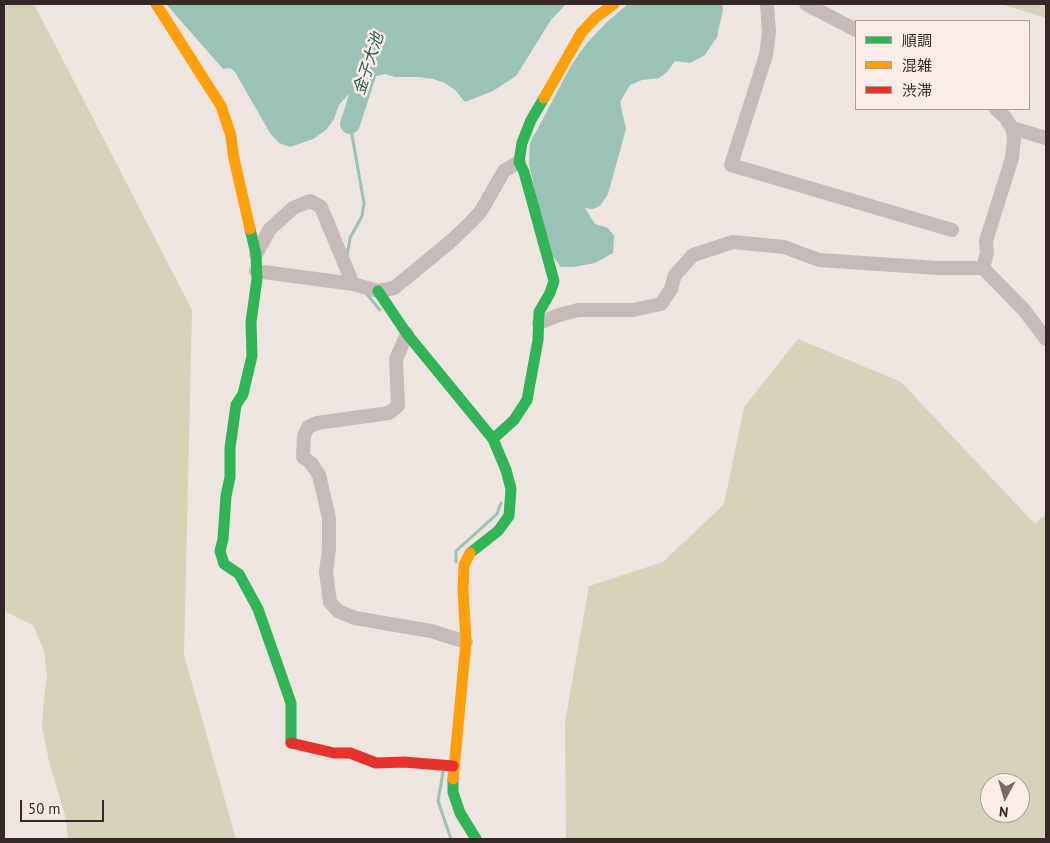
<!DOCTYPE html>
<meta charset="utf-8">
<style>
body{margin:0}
#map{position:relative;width:1050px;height:843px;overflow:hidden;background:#eee4e0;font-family:"PT Sans","Noto Sans JP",sans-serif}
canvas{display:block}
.frame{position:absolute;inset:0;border:5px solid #382727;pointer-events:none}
.legend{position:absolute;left:855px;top:20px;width:175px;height:90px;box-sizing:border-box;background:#fbece7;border:1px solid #ad9d9a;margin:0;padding:6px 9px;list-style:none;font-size:15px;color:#382727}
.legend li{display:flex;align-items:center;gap:10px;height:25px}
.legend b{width:25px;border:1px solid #ad9d9a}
.north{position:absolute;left:980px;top:773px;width:50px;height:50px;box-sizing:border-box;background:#fbece7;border:1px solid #ad9d9a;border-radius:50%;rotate:186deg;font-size:14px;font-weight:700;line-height:20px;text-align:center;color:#382727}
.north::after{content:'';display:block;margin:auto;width:18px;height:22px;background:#786968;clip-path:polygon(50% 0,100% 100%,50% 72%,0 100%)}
.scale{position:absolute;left:20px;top:800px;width:84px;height:22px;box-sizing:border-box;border:2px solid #382727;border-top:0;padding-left:6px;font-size:15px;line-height:18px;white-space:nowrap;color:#382727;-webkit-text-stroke:4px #fbece7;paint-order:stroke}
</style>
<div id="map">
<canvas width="1050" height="843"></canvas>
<div class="frame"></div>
<ul class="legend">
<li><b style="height:6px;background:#30b455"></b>順調</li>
<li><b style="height:6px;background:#ff9f0a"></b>混雑</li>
<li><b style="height:6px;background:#e5322d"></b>渋滞</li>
</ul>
<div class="north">N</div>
<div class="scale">50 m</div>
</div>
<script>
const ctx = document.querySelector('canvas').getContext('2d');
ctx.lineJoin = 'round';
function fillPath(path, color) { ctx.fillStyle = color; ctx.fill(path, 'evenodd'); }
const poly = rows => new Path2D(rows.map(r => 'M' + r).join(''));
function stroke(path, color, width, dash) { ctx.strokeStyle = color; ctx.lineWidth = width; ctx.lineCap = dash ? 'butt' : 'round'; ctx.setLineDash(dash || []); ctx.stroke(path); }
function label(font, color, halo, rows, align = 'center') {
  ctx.font = font + ' "PT Sans","Noto Sans JP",sans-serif'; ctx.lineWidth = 5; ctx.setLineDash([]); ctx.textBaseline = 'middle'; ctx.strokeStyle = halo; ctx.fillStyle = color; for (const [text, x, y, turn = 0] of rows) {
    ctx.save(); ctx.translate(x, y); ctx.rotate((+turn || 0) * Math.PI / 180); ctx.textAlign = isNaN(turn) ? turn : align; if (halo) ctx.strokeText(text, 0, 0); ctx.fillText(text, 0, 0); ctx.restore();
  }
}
const green = poly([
 [4,4,34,4,192,310,184,655,236,839,68,839,66,819,49,761,42,727,44,699,47,676,44,651,33,625,4,611],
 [1001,4,1046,4,1046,18],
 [798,339,901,382,1035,524,1046,514,1046,839,566,839,565,722,589,586,663,562,724,504,744,407],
 [990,783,1020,783,1020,813,990,813]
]);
const water = poly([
 [166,4,566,4,551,20,516,76,493,91,465,102,455,90,445,83,433,79,419,77,395,77,385,74,373,77,360,85,346,97,339,105,334,119,326,130,313,139,290,147,279,143,270,133,235,72,230,68,223,69],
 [628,4,722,4,723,9,717,37,705,55,690,63,675,61,667,72,659,78,642,80,630,85,620,102,626,129,608,194,600,206,593,209,585,208,595,224,608,228,614,236,613,253,595,263,573,267,561,267,548,250,529,164,530,143,572,64,587,43,607,22]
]);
const stream = poly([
 [347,256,350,238,362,216,364,203,350,124],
 [365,292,380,310],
 [456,562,456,551,497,514,501,503],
 [443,772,438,801,451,839]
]);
const river = poly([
 [350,124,389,4]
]);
const street = poly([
 [767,4,769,32,766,55,731,165,952,230],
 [806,4,856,30],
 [996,109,1005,117,1012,128,1014,138,1012,158,986,241,987,253,983,268,1024,310,1046,339],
 [1012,128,1046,138],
 [256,254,270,229,293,208,310,201,321,207,353,284],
 [256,271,353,284,378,291,394,288,450,242,471,222,481,211,504,171,519,162],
 [539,323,559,315,578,310,633,310,661,304,671,289,675,275,693,255,733,242,784,247,819,260,938,268,983,268],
 [407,334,396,359,398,406,389,413,317,423,308,427,304,436,303,457,311,463,319,475,329,518,329,549,326,572,330,602,338,611,355,618,431,631,466,642]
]);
const fast = poly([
 [250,229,256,254,257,279,251,322,252,356,243,394,236,405,230,448,230,477,226,496,223,539,220,551,224,564,239,574,258,609,291,703,291,743],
 [378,291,407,334,493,439,506,470,511,489,509,516,498,531,470,553],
 [493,439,514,420,527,400,538,340,539,312,550,293,554,281,524,172,519,162,522,143,531,120,544,98],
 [453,779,453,792,460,813,476,839]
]);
const slow = poly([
 [156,4,221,106,231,136,233,154,250,229],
 [544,98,581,33,596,17,614,4],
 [453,779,466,642,463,590,464,565,470,553]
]);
const jam = poly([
 [291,743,334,753,350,753,376,763,404,762,453,766]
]);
const waterNames = [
 ["金子大池",369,64,-72]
];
fillPath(green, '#d6d3b8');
fillPath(water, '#9ac2b6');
stroke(stream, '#9ac2b6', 3);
stroke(river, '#9ac2b6', 20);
stroke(street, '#c7bbb9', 14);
stroke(fast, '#30b455', 11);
stroke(slow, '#ff9f0a', 11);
stroke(jam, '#e5322d', 11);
label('italic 16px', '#185e4e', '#fbece7', waterNames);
</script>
